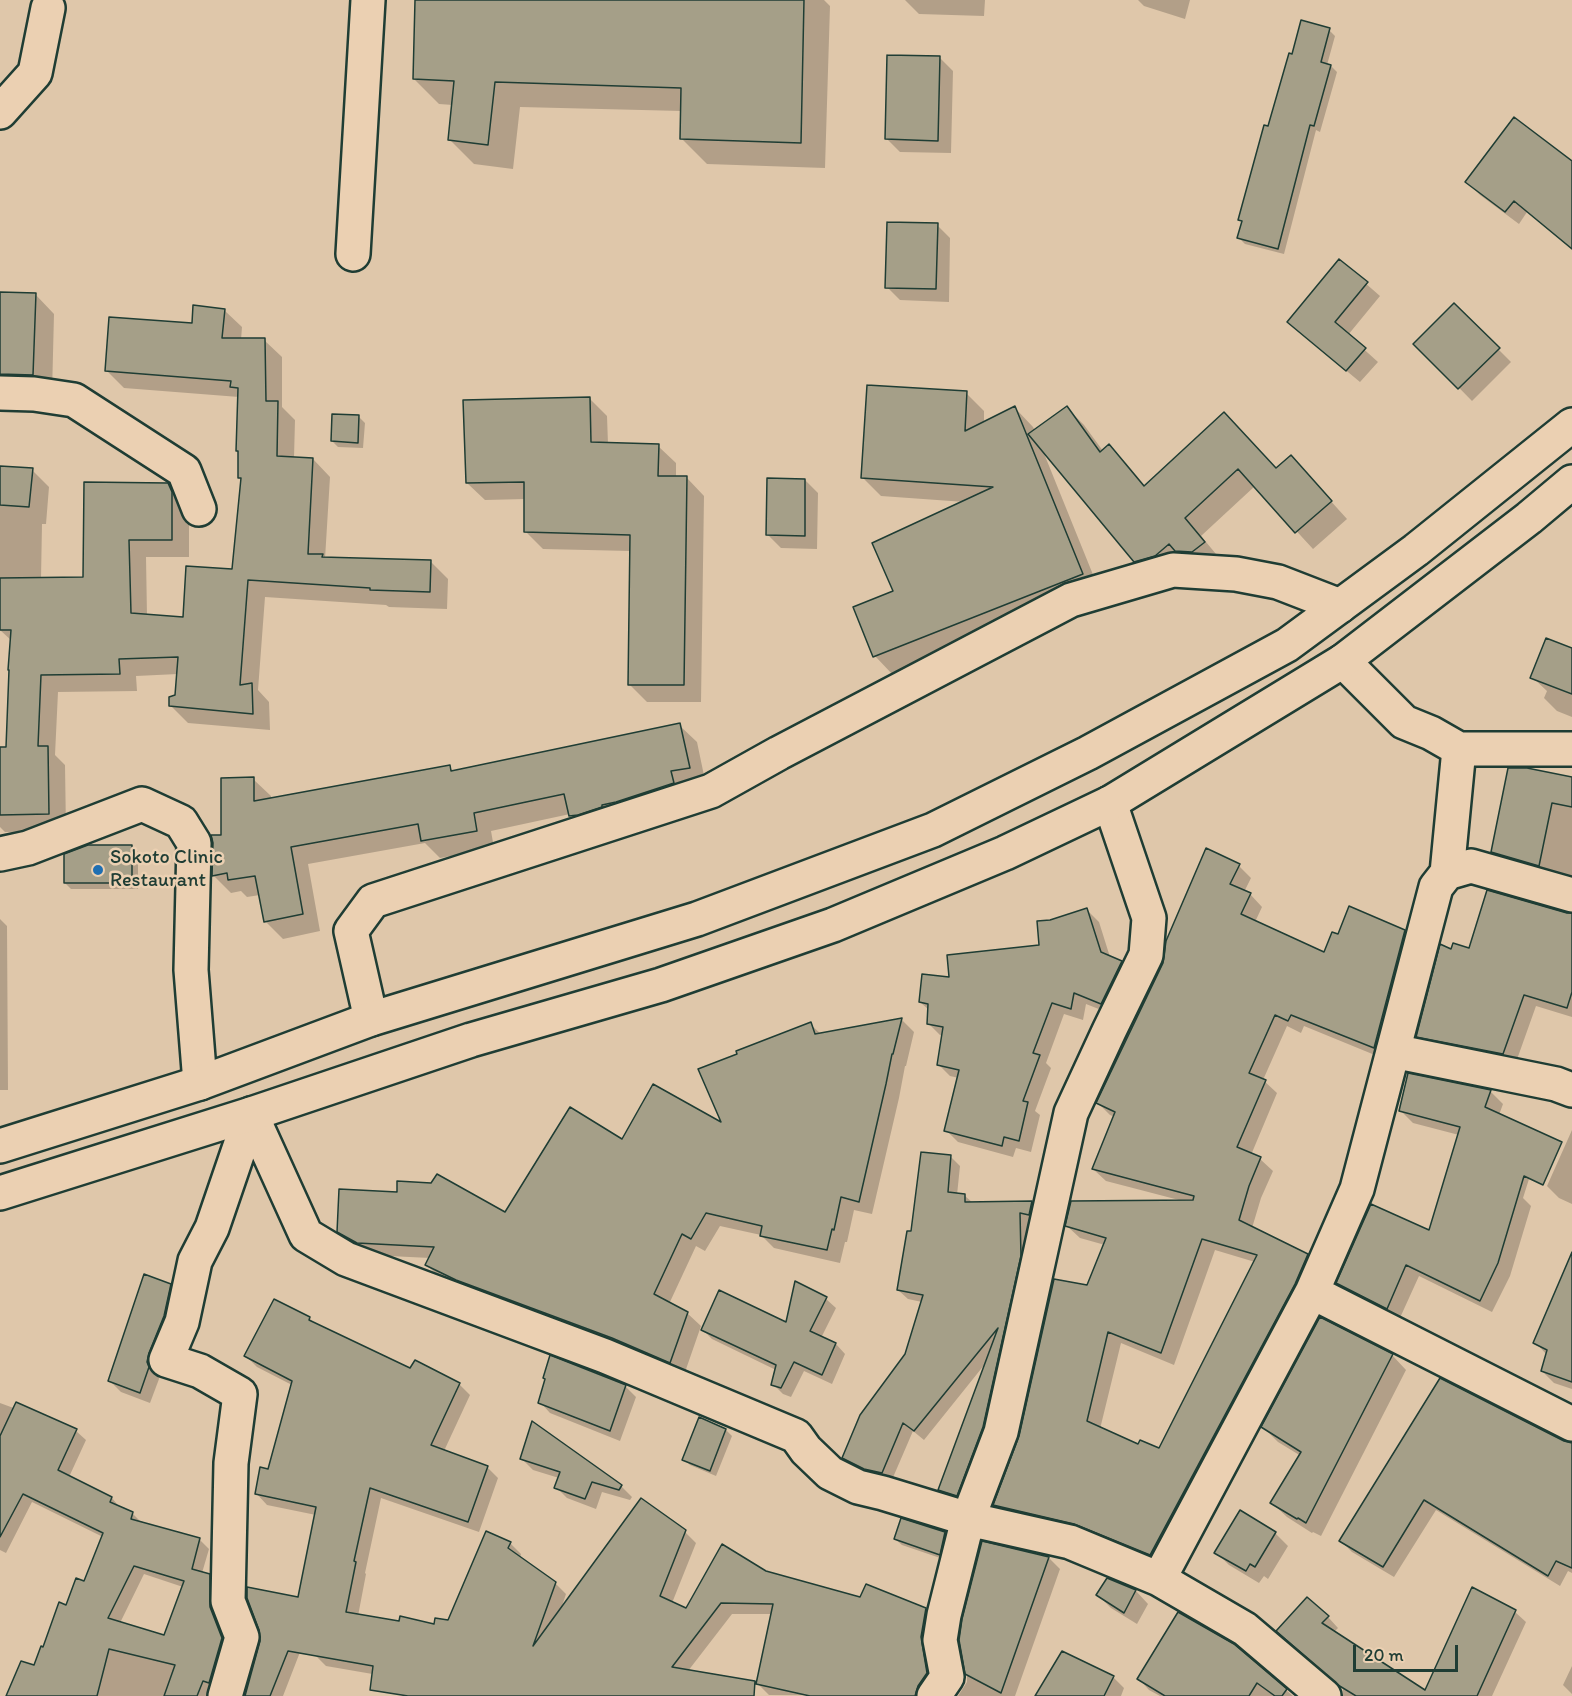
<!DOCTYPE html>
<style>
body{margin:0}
#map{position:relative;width:1572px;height:1696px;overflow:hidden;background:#dfc7aa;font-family:Itim,sans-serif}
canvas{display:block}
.scale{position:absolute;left:1353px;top:1645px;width:105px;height:27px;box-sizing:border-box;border:3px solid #1f3d34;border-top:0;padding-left:8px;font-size:18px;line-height:21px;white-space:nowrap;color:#1f3d34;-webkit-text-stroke:4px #ebd0b2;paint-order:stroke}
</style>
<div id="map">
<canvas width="1572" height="1696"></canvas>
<div class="scale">20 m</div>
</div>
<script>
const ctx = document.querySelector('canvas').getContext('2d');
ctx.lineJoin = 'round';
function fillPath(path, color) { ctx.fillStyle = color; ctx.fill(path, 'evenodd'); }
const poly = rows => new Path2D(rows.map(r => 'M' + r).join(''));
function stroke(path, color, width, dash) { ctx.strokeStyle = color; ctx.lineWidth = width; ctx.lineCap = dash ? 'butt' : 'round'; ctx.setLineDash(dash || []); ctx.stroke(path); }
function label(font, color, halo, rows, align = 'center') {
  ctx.font = font + ' Itim,sans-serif'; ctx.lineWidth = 5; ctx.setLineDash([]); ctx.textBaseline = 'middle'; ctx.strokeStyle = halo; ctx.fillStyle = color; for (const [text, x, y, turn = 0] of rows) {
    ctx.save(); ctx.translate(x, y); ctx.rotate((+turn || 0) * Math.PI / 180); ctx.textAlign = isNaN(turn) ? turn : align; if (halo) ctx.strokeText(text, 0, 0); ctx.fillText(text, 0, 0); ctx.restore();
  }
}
const shadow = poly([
 [416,0,824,0,830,6,825,168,707,164,682,139,682,111,520,107,513,169,474,164,449,139,453,105,439,104,414,79],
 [905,0,985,0,984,16,919,14],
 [1138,0,1190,0,1185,19,1144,6],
 [1329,30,1335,36,1327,65,1331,66,1337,72,1320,132,1316,130,1284,254,1245,244,1239,238,1243,223,1239,219,1294,56],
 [940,58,953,71,951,153,900,152,887,139],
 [1572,179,1572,249,1527,212,1519,224,1480,195,1467,182],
 [937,225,950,238,949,302,900,300,887,287],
 [1340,261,1380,296,1348,335,1378,362,1360,382,1302,334],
 [0,293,35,294,54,314,52,394,0,378],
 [1454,305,1511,362,1472,401,1416,344],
 [224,310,242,327,241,340,264,340,282,357,282,407,295,420,294,458,313,459,330,477,325,559,431,562,448,579,447,609,389,607,386,605,265,597,258,690,269,702,270,730,188,723,171,706,177,697,178,674,136,676,137,691,58,692,55,755,65,765,66,831,5,832,0,827,0,748,7,748,12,641,0,630,0,467,32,470,49,487,46,524,42,524,41,579,84,578,168,485,186,503,189,510,189,557,146,557,147,616,184,619,234,571,242,480,239,478,239,397,124,388,107,371],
 [966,393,984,411,984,423,1015,408,1033,427,1035,431,1067,408,1084,425,1103,451,1109,446,1126,463,1146,487,1224,414,1276,470,1291,457,1347,519,1313,549,1255,486,1201,536,1221,560,1153,578,1135,561,1043,451,1100,592,893,675,875,656,855,608,895,592,965,502,881,496,863,478],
 [589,398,607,416,608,444,658,446,676,463,676,478,687,478,704,496,701,702,647,702,630,685,631,551,543,549,525,531,526,499,485,500,467,483],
 [359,417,365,423,363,448,338,447,332,441],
 [805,480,818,493,817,549,781,548,768,535],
 [1572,650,1572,717,1557,711,1544,698,1547,691,1532,677],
 [679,725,697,742,706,785,588,833,570,814,491,831,494,848,440,858,425,843,308,864,320,931,283,939,265,921,260,895,247,897,241,891,231,893,213,875,223,836,253,779,271,796,271,799,449,767,455,772],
 [1572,778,1572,883,1505,864,1493,852],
 [132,846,138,852,138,889,71,889,65,883],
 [1239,866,1251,878,1244,892,1250,894,1262,907,1255,922,1324,954,1338,936,1405,931,1417,944,1387,1060,1304,1026,1301,1033,1287,1026,1263,1080,1277,1093,1251,1155,1260,1159,1273,1171,1261,1198,1252,1228,1307,1255,1320,1268,1163,1567,1007,1518,995,1505,1105,1245,1080,1238,1067,1226,1179,1200,1106,1181,1093,1169,1115,1117,1110,1115,1098,1103],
 [1215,1250,1255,1262,1159,1450,1139,1446,1100,1429,1121,1343,1174,1365],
 [1087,910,1099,922,1110,957,1121,962,1133,974,1114,1015,1086,1004,1083,1020,1064,1014,1046,1063,1051,1068,1035,1111,1040,1115,1031,1152,1016,1148,1013,1157,958,1142,946,1130,959,1078,950,1076,938,1064,943,1036,940,1035,928,1023,929,1010,920,1002,951,978,1041,947,1050,921],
 [1572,915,1572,1017,1536,1006,1515,1065,1430,1048,1418,1036,1452,951,1470,950],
 [0,919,7,926,8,1090,0,1090],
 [901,1019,914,1032,906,1066,905,1066,899,1098,872,1214,854,1210,847,1242,845,1242,840,1263,774,1248,761,1235,720,1226,705,1251,696,1246,669,1304,687,1313,701,1326,684,1375,440,1278,427,1265,430,1258,369,1255,352,1245,339,1231,506,1214,623,1141,725,1126,810,1024,821,1034],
 [1490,1091,1503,1104,1499,1115,1541,1141,1523,1198,1531,1206,1510,1276,1492,1312,1419,1276,1399,1320,1351,1296,1338,1283,1430,1232,1459,1135,1413,1123,1400,1110],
 [1572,1130,1572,1204,1559,1198,1547,1186],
 [950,1156,960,1166,957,1195,965,1196,973,1203,1032,1203,1041,1212,1039,1224,1029,1221,1029,1266,966,1505,949,1499,940,1490,985,1364,924,1440,913,1431,891,1482,875,1478,853,1467,844,1458,907,1355,922,1302,908,1299,898,1290,912,1233],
 [1572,1254,1572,1389,1554,1383,1542,1371,1547,1355,1535,1342],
 [796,1284,826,1299,836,1308,821,1338,836,1344,845,1354,832,1384,804,1371,791,1397,783,1394,773,1384,776,1370,712,1339,703,1330,787,1324],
 [170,1285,181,1296,159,1364,158,1374,159,1379,150,1403,121,1392,110,1381],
 [309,1318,316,1325,411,1370,459,1384,470,1395,444,1451,487,1467,498,1478,479,1532,381,1498,365,1573,366,1574,358,1616,435,1626,449,1622,510,1543,521,1554,520,1558,555,1583,566,1594,561,1609,685,1532,696,1543,672,1603,686,1610,765,1572,861,1599,926,1609,937,1621,930,1696,769,1695,758,1684,772,1614,732,1614,688,1671,718,1696,500,1696,326,1666,315,1655,314,1616,283,1696,246,1696,307,1600,316,1515,267,1505,256,1493,269,1470,292,1385,257,1367,246,1356],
 [1392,1355,1406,1370,1321,1536,1313,1532,1312,1533,1287,1517,1272,1503,1301,1456,1278,1442,1263,1427],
 [547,1380,625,1386,636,1397,620,1441,550,1413,540,1402],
 [1440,1380,1563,1442,1572,1444,1572,1573,1568,1571,1560,1586,1436,1510,1394,1577,1352,1552,1341,1541],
 [0,1403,76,1431,86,1440,69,1477,112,1498,121,1509,133,1514,143,1524,199,1539,209,1549,202,1573,209,1575,219,1585,231,1648,218,1696,20,1696,66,1606,85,1583,103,1537,32,1502,6,1553,0,1550],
 [144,1574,183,1587,164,1637,120,1623],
 [726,1430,732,1436,716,1476,690,1465,684,1459],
 [522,1459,621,1486,632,1497,630,1500,602,1492,596,1509,567,1498,556,1487,559,1478,533,1470],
 [1241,1512,1276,1534,1288,1546,1268,1579,1264,1576,1259,1583,1229,1565,1216,1552],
 [945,1533,951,1539,946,1560,902,1545,895,1539],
 [1049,1558,1060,1569,1015,1696,958,1696,967,1682,967,1673],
 [1107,1579,1136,1591,1148,1604,1137,1624,1111,1608,1098,1595],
 [1473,1589,1515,1612,1526,1622,1492,1696,1343,1696,1343,1689,1340,1685,1289,1641,1328,1617,1338,1628,1334,1632,1425,1692],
 [1233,1646,1293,1696,1160,1696,1149,1690,1139,1679],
 [1572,1666,1572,1694,1563,1685],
 [1113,1677,1124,1688,1121,1696,1037,1696]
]);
const building = poly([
 [415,0,804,0,801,143,680,139,681,88,495,82,488,145,448,140,454,81,413,79,415,0],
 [1301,20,1330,28,1321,62,1331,65,1314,126,1310,125,1278,249,1237,238,1242,221,1238,220,1264,125,1268,126,1289,53,1292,54,1301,20],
 [887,55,940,56,938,141,885,139,887,55],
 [1514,117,1572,161,1572,249,1514,201,1505,212,1465,182,1514,117],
 [887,222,938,223,936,289,885,288,887,222],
 [1339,259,1368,282,1335,322,1366,348,1346,371,1287,322,1339,259],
 [0,292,36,293,33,375,0,374,0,292],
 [1454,303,1500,348,1458,389,1413,344,1454,303],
 [193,305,225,309,222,338,265,338,266,401,278,401,277,456,313,458,308,554,323,554,322,557,431,560,430,592,370,590,370,588,248,580,240,685,252,683,253,714,169,706,169,697,175,695,178,657,119,659,120,674,41,675,38,746,48,746,49,814,0,815,0,747,6,747,9,670,8,670,11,630,0,630,0,578,83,577,84,482,168,483,172,492,172,540,129,540,131,613,183,617,186,566,232,569,241,478,238,478,238,451,236,451,238,388,230,387,231,381,105,371,109,317,192,323,193,305],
 [867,385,967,391,965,431,1015,406,1083,574,873,657,853,607,893,591,872,543,993,487,861,478,867,385],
 [590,397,591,442,659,444,658,476,687,476,684,685,628,685,630,535,524,532,524,482,466,483,463,400,590,397],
 [1067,406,1100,452,1109,444,1144,486,1224,412,1276,468,1291,455,1332,501,1295,533,1238,469,1185,518,1205,542,1192,552,1175,551,1169,544,1155,556,1134,562,1028,434,1067,406],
 [332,414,359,415,358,443,331,441,332,414],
 [0,466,33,468,29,507,0,505,0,466],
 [767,478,805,479,805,536,766,535,767,478],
 [1546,638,1572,648,1572,694,1530,678,1546,638],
 [680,723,690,768,671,771,674,783,616,802,602,805,602,807,578,815,569,816,564,794,474,813,477,831,421,841,418,824,291,847,303,914,264,922,255,876,228,880,227,873,212,876,213,843,211,835,221,835,221,778,254,777,254,801,450,765,451,771,680,723],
 [1508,768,1527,768,1572,777,1572,807,1552,803,1539,866,1491,852,1508,768],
 [88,845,132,845,132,883,64,883,64,854,88,845],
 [1206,848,1240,864,1230,884,1251,893,1241,914,1324,952,1332,932,1338,934,1349,906,1405,930,1374,1048,1291,1015,1288,1021,1275,1015,1249,1073,1266,1080,1237,1147,1261,1157,1249,1186,1239,1220,1308,1254,1295,1284,1150,1555,1074,1524,993,1505,1019,1436,1054,1279,1087,1285,1106,1238,1065,1226,1071,1201,1193,1200,1194,1196,1092,1169,1115,1112,1096,1103,1163,963,1166,941,1206,848],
 [1202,1239,1257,1255,1159,1448,1140,1440,1138,1444,1087,1421,1108,1332,1161,1353,1202,1239],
 [1487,890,1567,913,1572,913,1572,992,1567,1008,1524,995,1503,1054,1416,1037,1440,944,1451,949,1453,943,1469,948,1487,890],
 [1087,908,1101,952,1122,961,1101,1004,1074,993,1071,1009,1052,1003,1033,1053,1040,1055,1023,1101,1028,1102,1019,1141,1004,1137,1002,1146,944,1131,959,1070,937,1065,943,1027,927,1024,928,1004,919,1002,922,974,949,977,947,955,1039,945,1037,921,1050,920,1087,908],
 [902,1018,893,1054,892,1054,886,1084,859,1202,841,1197,834,1230,832,1229,827,1250,760,1236,762,1226,706,1213,691,1239,682,1234,654,1294,688,1312,670,1363,612,1338,456,1280,425,1265,434,1247,357,1243,337,1232,339,1189,397,1192,397,1181,431,1183,437,1174,505,1212,570,1107,622,1139,653,1084,721,1122,698,1069,737,1054,736,1051,811,1022,815,1034,902,1018],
 [1408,1073,1491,1090,1485,1107,1562,1142,1543,1185,1524,1176,1498,1263,1480,1301,1406,1265,1387,1309,1336,1283,1371,1204,1429,1230,1460,1127,1399,1111,1408,1073],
 [921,1152,951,1155,948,1192,965,1194,965,1202,1032,1201,1029,1215,1020,1213,1021,1256,983,1427,957,1496,938,1490,998,1328,914,1431,903,1423,882,1473,864,1469,842,1458,860,1415,905,1354,923,1295,897,1290,907,1231,911,1231,921,1152],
 [1572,1252,1572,1382,1541,1371,1547,1350,1533,1343,1572,1252],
 [144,1274,171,1284,164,1316,149,1353,147,1362,149,1367,140,1393,108,1381,144,1274],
 [795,1281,827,1297,810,1331,836,1343,822,1375,794,1362,781,1388,771,1385,776,1365,701,1330,719,1290,786,1322,795,1281],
 [274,1299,310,1317,309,1320,410,1368,415,1360,460,1383,431,1445,488,1466,468,1522,370,1488,354,1561,356,1562,346,1612,399,1621,400,1616,434,1624,435,1618,448,1620,486,1531,511,1542,508,1548,556,1582,533,1646,641,1498,686,1530,660,1596,686,1608,722,1544,766,1571,860,1597,866,1584,926,1608,921,1637,927,1673,918,1686,915,1696,810,1696,756,1684,773,1604,721,1603,672,1667,755,1681,754,1696,408,1696,370,1690,373,1666,288,1651,270,1696,245,1696,260,1641,259,1630,247,1598,247,1587,298,1597,316,1507,255,1494,260,1467,268,1469,292,1381,244,1356,274,1299],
 [1320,1317,1393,1354,1306,1523,1298,1518,1297,1519,1270,1503,1301,1452,1261,1427,1320,1317],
 [550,1355,626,1385,610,1431,538,1403,545,1379,543,1378,550,1355],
 [1440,1378,1564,1441,1572,1443,1572,1568,1556,1561,1548,1576,1424,1500,1383,1567,1339,1541,1440,1378],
 [16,1402,77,1429,58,1470,112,1497,110,1502,133,1512,131,1519,200,1538,192,1569,210,1574,210,1607,222,1638,209,1683,203,1681,197,1696,164,1696,175,1665,109,1649,97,1696,6,1696,21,1661,34,1665,41,1646,43,1647,59,1602,66,1605,76,1578,84,1581,103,1533,23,1494,0,1537,0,1436,16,1402],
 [134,1566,184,1581,164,1635,108,1618,134,1566],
 [699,1417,726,1429,710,1471,682,1460,699,1417],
 [532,1421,622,1485,619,1490,592,1482,585,1499,554,1488,560,1472,520,1459,532,1421],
 [1240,1510,1276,1532,1255,1567,1250,1564,1246,1571,1214,1553,1240,1510],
 [901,1518,945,1532,940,1555,894,1539,901,1518],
 [982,1541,1049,1557,1001,1693,965,1674,959,1640,962,1619,982,1541],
 [1107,1578,1136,1590,1124,1613,1096,1595,1107,1578],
 [1472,1587,1516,1610,1477,1696,1356,1696,1338,1685,1276,1631,1307,1597,1329,1616,1322,1623,1425,1690,1472,1587],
 [1178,1612,1234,1644,1287,1689,1282,1696,1275,1696,1257,1683,1249,1696,1165,1696,1137,1679,1178,1612],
 [1062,1651,1114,1676,1104,1696,1035,1696,1062,1651]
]);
const minor = poly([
 [0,112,35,73,48,8],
 [353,254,368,0],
 [0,393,34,394,74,400,184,471,199,509],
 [1343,661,1404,722,1431,733,1459,749,1572,749],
 [0,854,28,848,142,804,181,822,194,843,191,970,200,1083],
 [1447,873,1471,866,1572,895],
 [371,1019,351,931,373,901,711,791,779,753,1071,600,1173,570,1236,574,1278,582,1340,606],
 [1393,1051,1556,1084,1572,1090],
 [251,1114,306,1235,346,1259,605,1356,796,1436,806,1450,830,1473,858,1487,883,1493,968,1519,1070,1542,1159,1579,1245,1629,1324,1696],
 [1312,1292,1572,1424],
 [1159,1579,1312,1292,1357,1189,1436,887,1447,873,1459,749],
 [225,1696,242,1637,228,1601,231,1463,240,1394,200,1371,166,1360,182,1322,195,1261,212,1228,251,1114],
 [934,1696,947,1677,940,1640,944,1615,968,1519,1001,1432,1071,1113,1109,1031,1146,955,1149,918,1110,803]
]);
const major = poly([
 [0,1146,200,1083,371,1019,697,919,933,830,1088,753,1287,645,1416,550,1572,425],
 [0,1193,251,1114,471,1040,661,985,833,925,1005,853,1110,803,1343,661,1529,518,1572,482]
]);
const markers = [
 [98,870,6,"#1f6fb2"]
];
const poiNames = [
 ["Sokoto Clinic",110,858],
 ["Restaurant",110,881]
];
fillPath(shadow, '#0003');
fillPath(building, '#a59f88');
stroke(building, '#1f3d34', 1.5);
stroke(minor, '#1f3d34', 38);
stroke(major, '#1f3d34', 38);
stroke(minor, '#ebd0b2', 33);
stroke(major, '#ebd0b2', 33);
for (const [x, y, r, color] of markers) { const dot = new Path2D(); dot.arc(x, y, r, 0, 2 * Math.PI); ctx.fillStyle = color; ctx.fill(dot); stroke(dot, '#ebd0b2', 2); }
label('20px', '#1f3d34', '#ebd0b2', poiNames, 'left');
</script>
